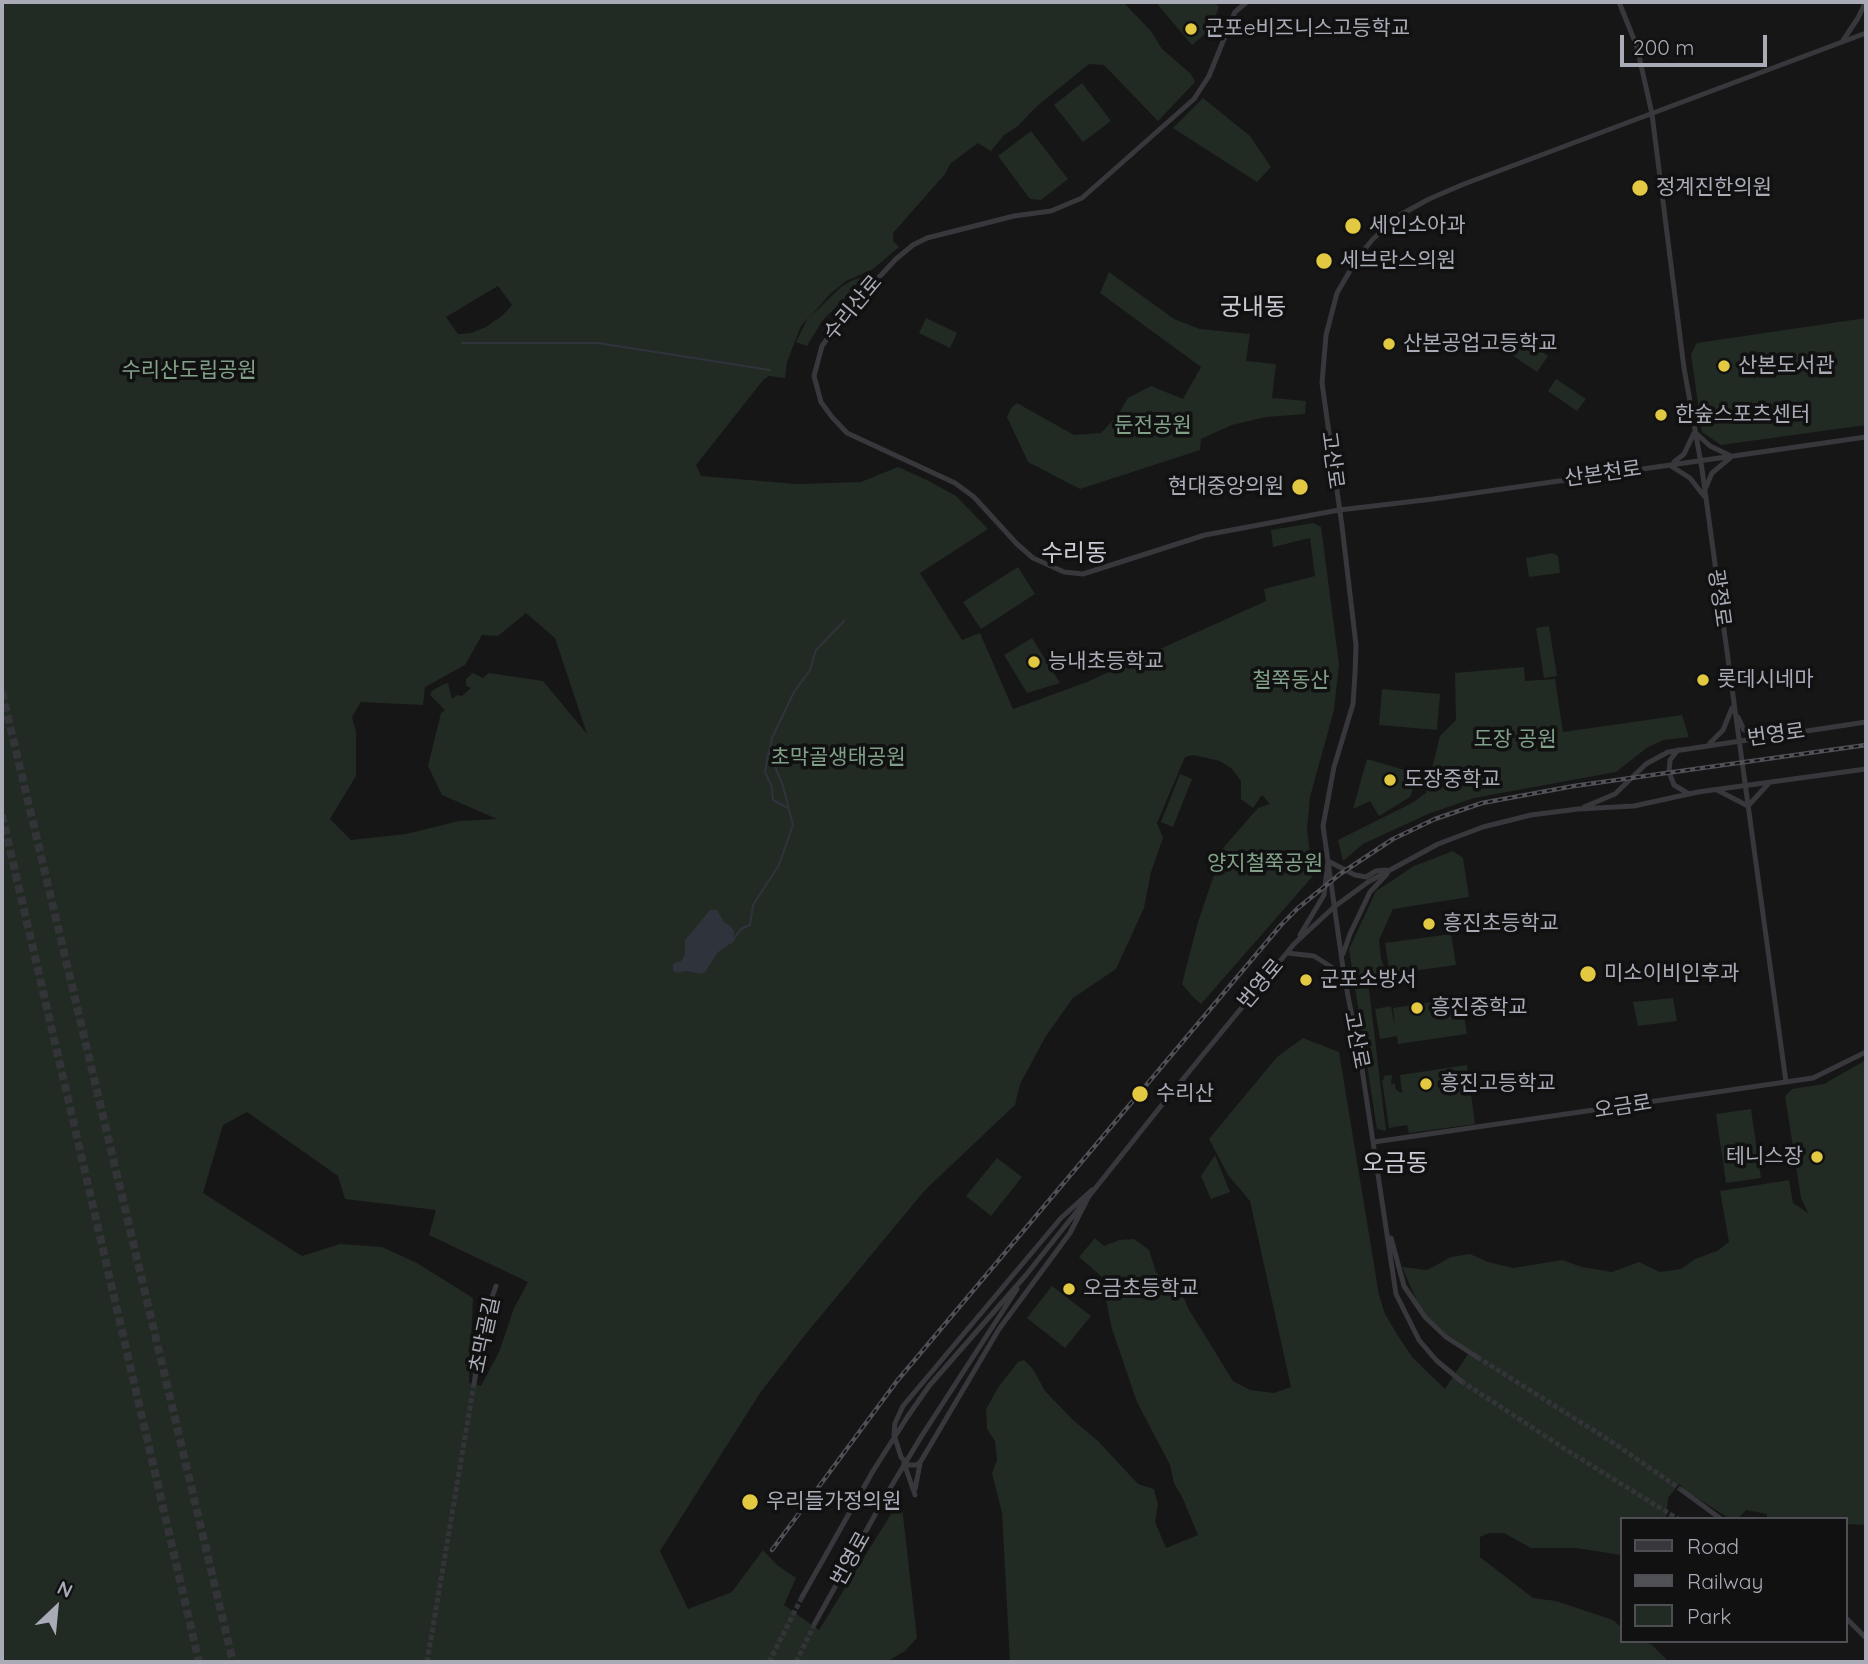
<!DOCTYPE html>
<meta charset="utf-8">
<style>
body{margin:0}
#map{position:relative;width:1868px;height:1664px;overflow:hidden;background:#161617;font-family:Quicksand,sans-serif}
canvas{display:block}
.frame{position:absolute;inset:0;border:4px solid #a9abb6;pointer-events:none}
.legend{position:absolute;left:1620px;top:1517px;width:228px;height:126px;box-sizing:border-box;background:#111112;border:2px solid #4e4f54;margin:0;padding:9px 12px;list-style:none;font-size:21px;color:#a9abb6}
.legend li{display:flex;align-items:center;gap:14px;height:35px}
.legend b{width:35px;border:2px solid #4e4f54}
.north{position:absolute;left:21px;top:1573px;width:70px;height:70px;-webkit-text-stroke:5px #111112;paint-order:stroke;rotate:26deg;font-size:19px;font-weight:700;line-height:28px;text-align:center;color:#a9abb6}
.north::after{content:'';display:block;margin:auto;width:24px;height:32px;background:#a9abb6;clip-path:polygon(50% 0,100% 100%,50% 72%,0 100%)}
.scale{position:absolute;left:1620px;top:35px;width:147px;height:32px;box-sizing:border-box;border:4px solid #a9abb6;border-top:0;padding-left:9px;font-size:21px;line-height:24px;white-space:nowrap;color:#a9abb6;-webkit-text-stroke:5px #111112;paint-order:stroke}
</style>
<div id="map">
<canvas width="1868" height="1664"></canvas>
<div class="frame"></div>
<ul class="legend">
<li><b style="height:9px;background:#37373c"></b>Road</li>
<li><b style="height:9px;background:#505157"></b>Railway</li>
<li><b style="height:19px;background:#222a24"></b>Park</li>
</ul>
<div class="north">N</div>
<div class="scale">200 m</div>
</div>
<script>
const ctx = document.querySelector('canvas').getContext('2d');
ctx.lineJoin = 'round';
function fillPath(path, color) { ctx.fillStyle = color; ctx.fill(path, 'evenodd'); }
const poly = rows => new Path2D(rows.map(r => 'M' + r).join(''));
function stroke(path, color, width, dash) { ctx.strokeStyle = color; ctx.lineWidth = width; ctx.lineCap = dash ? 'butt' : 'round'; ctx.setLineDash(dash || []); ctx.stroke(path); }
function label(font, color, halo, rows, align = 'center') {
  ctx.font = font + ' Quicksand,"Noto Sans KR",sans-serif'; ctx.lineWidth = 7; ctx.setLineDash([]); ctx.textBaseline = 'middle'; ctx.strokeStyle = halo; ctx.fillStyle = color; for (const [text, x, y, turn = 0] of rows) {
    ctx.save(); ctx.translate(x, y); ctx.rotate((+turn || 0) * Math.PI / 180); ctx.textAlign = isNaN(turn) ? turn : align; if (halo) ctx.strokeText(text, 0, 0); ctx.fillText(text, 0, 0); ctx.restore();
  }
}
const green = poly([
 [2,2,1123,2,1151,31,1162,49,1191,74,1195,82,1158,121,1104,65,1089,64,1036,107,1018,126,1004,135,991,151,978,143,950,164,945,174,893,233,893,241,899,247,873,269,846,281,830,294,809,318,841,287,853,280,867,276,822,321,807,346,796,342,808,318,801,326,787,362,785,378,769,376,764,379,696,465,701,476,797,484,861,482,898,467,929,481,956,496,988,529,920,573,962,640,980,633,1013,709,1087,682,1266,601,1264,589,1315,576,1310,538,1273,547,1271,530,1313,523,1321,527,1339,664,1334,710,1310,797,1307,830,1313,876,1201,1004,1193,997,1182,984,1198,922,1223,848,1258,808,1270,804,1262,795,1253,808,1241,799,1241,781,1232,769,1220,761,1193,755,1185,757,1157,823,1163,838,1151,872,1144,908,1116,969,1073,998,1046,1036,1020,1084,1015,1105,925,1190,805,1335,760,1393,660,1551,688,1609,732,1592,763,1550,777,1565,796,1578,784,1605,819,1630,901,1498,917,1638,905,1651,886,1662,2,1662],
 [498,286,512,305,503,315,486,327,471,333,458,334,446,317],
 [526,613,555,638,587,734,543,681,489,673,483,678,473,673,466,679,466,686,471,688,462,696,457,695,452,699,448,683,442,685,432,691,430,695,445,710,441,713,428,766,442,795,497,819,459,821,406,834,351,840,330,819,356,776,356,732,352,717,361,702,423,705,425,687,465,665,482,635,498,636],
 [247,1112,338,1176,345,1199,436,1210,429,1235,528,1282,514,1308,499,1352,481,1386,469,1383,473,1298,417,1263,382,1247,340,1244,302,1256,203,1193,223,1125],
 [1162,2,1215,2,1219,7,1210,30,1192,45,1158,5],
 [1082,83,1111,121,1083,142,1054,105],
 [1203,98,1250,136,1271,167,1257,182,1173,128],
 [1031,131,1068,179,1041,200,1030,199,998,156],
 [1109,272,1174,319,1200,329,1250,334,1246,361,1276,364,1272,398,1306,401,1305,414,1266,417,1232,425,1201,439,1200,450,1080,489,1028,462,1007,417,1011,408,1017,403,1074,435,1101,433,1117,416,1128,398,1151,386,1183,399,1201,367,1100,293],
 [926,318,957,333,950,348,919,333],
 [1866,318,1866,425,1721,445,1702,432,1691,354,1697,343],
 [1520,337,1548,356,1537,372,1509,353],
 [1556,379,1586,399,1577,411,1548,391],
 [1553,553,1558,556,1560,573,1529,577,1526,558],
 [1018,567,1035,594,981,629,963,602],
 [1549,626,1557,676,1544,678,1536,628],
 [1032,638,1060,683,1027,693,1004,655],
 [1524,667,1525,681,1555,679,1563,732,1682,715,1689,737,1664,740,1648,747,1616,772,1474,798,1428,814,1363,844,1343,861,1338,840,1412,803,1426,793,1440,736,1456,720,1455,673],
 [1382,689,1440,694,1437,730,1379,725],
 [1367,759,1418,774,1410,797,1379,816,1370,801,1353,809],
 [1180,774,1192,779,1173,827,1161,822],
 [1453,851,1463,858,1469,897,1393,909,1379,940,1381,959,1388,978,1368,981,1386,1131,1377,1129,1349,949,1376,891,1414,866],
 [1451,934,1456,965,1390,974,1385,943],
 [1461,998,1467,1034,1398,1044,1397,1036,1380,1039,1375,1009,1391,1006,1395,1028,1393,1008],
 [1673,998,1677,1021,1638,1026,1633,1002],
 [1303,1038,1339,1052,1379,1295,1385,1314,1398,1336,1413,1358,1445,1389,1470,1351,1457,1343,1429,1320,1420,1308,1402,1267,1427,1270,1451,1257,1470,1254,1488,1262,1513,1268,1562,1260,1582,1267,1612,1272,1639,1262,1660,1272,1681,1269,1695,1259,1717,1251,1729,1242,1720,1191,1789,1180,1793,1203,1808,1213,1801,1198,1785,1096,1792,1089,1824,1084,1866,1060,1866,1525,1845,1524,1845,1519,1767,1519,1767,1514,1746,1510,1738,1519,1730,1519,1689,1493,1679,1484,1668,1498,1666,1519,1621,1519,1621,1555,1576,1548,1531,1548,1504,1533,1489,1533,1480,1537,1480,1557,1533,1598,1556,1601,1613,1620,1621,1627,1621,1641,1643,1641,1652,1645,1669,1662,1010,1662,1002,1513,992,1473,997,1460,995,1441,987,1429,986,1409,999,1386,1018,1362,1024,1360,1033,1369,1045,1391,1073,1420,1098,1441,1138,1484,1154,1489,1158,1505,1155,1522,1166,1548,1198,1535,1183,1499,1174,1483,1170,1465,1137,1402,1112,1329,1101,1276,1079,1257,1095,1238,1104,1246,1119,1240,1134,1239,1149,1250,1156,1272,1173,1288,1181,1290,1188,1308,1233,1381,1250,1390,1274,1393,1291,1387,1250,1201,1228,1175,1209,1139,1277,1057],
 [1467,1065,1475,1124,1409,1133,1407,1125,1389,1128,1382,1080,1384,1079,1384,1076,1392,1075,1391,1084,1395,1084,1396,1090,1402,1093,1400,1075],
 [1751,1109,1761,1178,1726,1183,1716,1114],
 [1215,1155,1230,1192,1211,1199,1201,1176],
 [997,1158,1022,1177,991,1216,966,1196],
 [1052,1286,1091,1316,1065,1348,1027,1318]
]);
const water = poly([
 [710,910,717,910,724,922,730,926,734,931,734,938,731,943,717,953,705,972,700,974,687,971,676,973,673,970,673,964,681,961,685,955,685,940]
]);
const stream = poly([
 [462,343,598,343,770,370],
 [768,754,765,772,772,787,773,800,788,808],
 [731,943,741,929,750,925,753,905,779,865,793,825,783,786,769,752,772,738,794,692,810,670,816,650,844,621]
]);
const minorTunnel = poly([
 [1477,1357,1612,1442,1683,1491],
 [1461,1381,1565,1449,1678,1519],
 [427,1662,474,1384],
 [769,1662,802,1597],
 [796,1662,815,1623]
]);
const highwayTunnel = poly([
 [2,692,233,1662],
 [2,815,199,1662]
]);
const minor = poly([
 [1247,2,1235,12,1209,76,1194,99,1082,198,1051,211,1014,216,927,238,913,245,896,259,845,314,822,346,814,376,821,402,832,417,847,433,955,483,974,497,1017,544,1033,558,1064,572,1083,574,1205,535,1339,510,1433,499,1866,437],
 [1619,2,1637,47,1652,114,1684,368,1702,469,1786,1082],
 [1842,42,1858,18,1865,3],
 [1697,434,1710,446,1729,455],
 [1674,462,1684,454,1694,433],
 [1671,466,1690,478,1704,496],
 [1706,487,1712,473,1730,458],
 [1738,717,1744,730,1761,736],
 [1710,743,1723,730,1732,708],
 [1678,750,1670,760,1669,772,1674,785,1689,794],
 [1717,790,1748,806,1769,783],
 [1584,807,1615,794,1646,764,1668,752,1866,722],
 [1300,935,1324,895,1328,861,1355,875,1366,877,1376,871,1386,870],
 [1287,953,1314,956,1344,975],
 [1343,954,1350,934,1370,892,1387,874],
 [1374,1142,1813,1078,1866,1052],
 [1092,1190,1070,1233,999,1329,921,1461,917,1465,908,1465,901,1457,894,1435,895,1423,903,1406,1061,1218,1092,1190],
 [1391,1238,1404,1286,1425,1317,1446,1337,1477,1357],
 [1461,1381,1436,1360,1419,1340,1396,1294,1362,1069,1344,975,1323,826,1334,767,1353,704,1355,674,1356,645,1342,526,1322,383,1326,335,1337,293,1358,257,1373,239,1400,215,1429,199,1464,184,1866,33],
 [474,1384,484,1319,496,1286],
 [908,1416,929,1386,1026,1275,1165,1101,1294,944,1334,907,1368,882,1438,844,1483,827,1531,815,1578,809,1634,806,1698,792,1866,769],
 [921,1437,1017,1289],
 [904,1463,915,1495],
 [915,1489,920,1464],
 [1683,1491,1721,1519],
 [802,1597,873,1471],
 [1845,1617,1866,1638],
 [815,1623,886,1495]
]);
const rail = poly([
 [772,1550,897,1381,1281,925,1298,908,1340,874,1393,839,1435,819,1482,803,1574,786,1866,745]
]);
const minorBridge = poly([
 [873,1471,908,1416],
 [886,1495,921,1437]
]);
const markers = [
 [1191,29,7,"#e3c942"],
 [1640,188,9,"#e3c942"],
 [1353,226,9,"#e3c942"],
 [1324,261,9,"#e3c942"],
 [1389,344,7,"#e3c942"],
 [1724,366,7,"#e3c942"],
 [1661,415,7,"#e3c942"],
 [1300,487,9,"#e3c942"],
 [1034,662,7,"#e3c942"],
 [1703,680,7,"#e3c942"],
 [1390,780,7,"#e3c942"],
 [1429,924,7,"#e3c942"],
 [1588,974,9,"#e3c942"],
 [1306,980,7,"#e3c942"],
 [1417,1008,7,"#e3c942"],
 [1426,1084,7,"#e3c942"],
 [1140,1094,9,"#e3c942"],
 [1817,1157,7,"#e3c942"],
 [1069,1289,7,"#e3c942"],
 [750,1502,9,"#e3c942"]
];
const poiNames = [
 ["군포e비즈니스고등학교",1205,29],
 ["정계진한의원",1656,188],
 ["세인소아과",1369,226],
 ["세브란스의원",1340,261],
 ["산본공업고등학교",1403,344],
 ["산본도서관",1738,366],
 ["한숲스포츠센터",1675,415],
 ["현대중앙의원",1284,487,"right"],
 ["능내초등학교",1048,662],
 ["롯데시네마",1717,680],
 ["도장중학교",1404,780],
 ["흥진초등학교",1443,924],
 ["미소이비인후과",1604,974],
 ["군포소방서",1320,980],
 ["흥진중학교",1431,1008],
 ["흥진고등학교",1440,1084],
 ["수리산",1156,1094],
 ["테니스장",1803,1157,"right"],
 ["오금초등학교",1083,1289],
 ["우리들가정의원",766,1502]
];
const streetNames = [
 ["수리산로",853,308,-50],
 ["고산로",1332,460,82],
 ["산본천로",1603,474,-8],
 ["광정로",1719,598,82],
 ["번영로",1776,735,-8],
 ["번영로",1261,984,-50],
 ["고산로",1356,1040,79],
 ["오금로",1623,1107,-9],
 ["초막골길",485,1335,-78],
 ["번영로",851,1559,-61]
];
const parkNames = [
 ["수리산도립공원",189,371],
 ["둔전공원",1153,426],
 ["철쭉동산",1291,681],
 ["도장 공원",1515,740],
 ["초막골생태공원",838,758],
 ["양지철쭉공원",1265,864]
];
const quarterNames = [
 ["궁내동",1253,308],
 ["수리동",1074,554],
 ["오금동",1395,1164]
];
fillPath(green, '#222a24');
fillPath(water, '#2f343c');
stroke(stream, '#2f343c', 2);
stroke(minorTunnel, '#333437', 5, [5, 2.5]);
stroke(highwayTunnel, '#333437', 8, [8, 4]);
stroke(minor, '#37373c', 5);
stroke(rail, '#505157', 4.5);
stroke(rail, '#111112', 2, [5]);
stroke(minorBridge, '#37373c', 5);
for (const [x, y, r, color] of markers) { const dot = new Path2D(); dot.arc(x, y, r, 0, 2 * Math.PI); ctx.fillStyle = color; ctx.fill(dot); stroke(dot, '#111112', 2.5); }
label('21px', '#a9abb6', '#111112', poiNames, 'left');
label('21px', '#a9abb6', '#111112', streetNames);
label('21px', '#81a088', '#111112', parkNames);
label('24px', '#c9cad3', '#111112', quarterNames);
</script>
